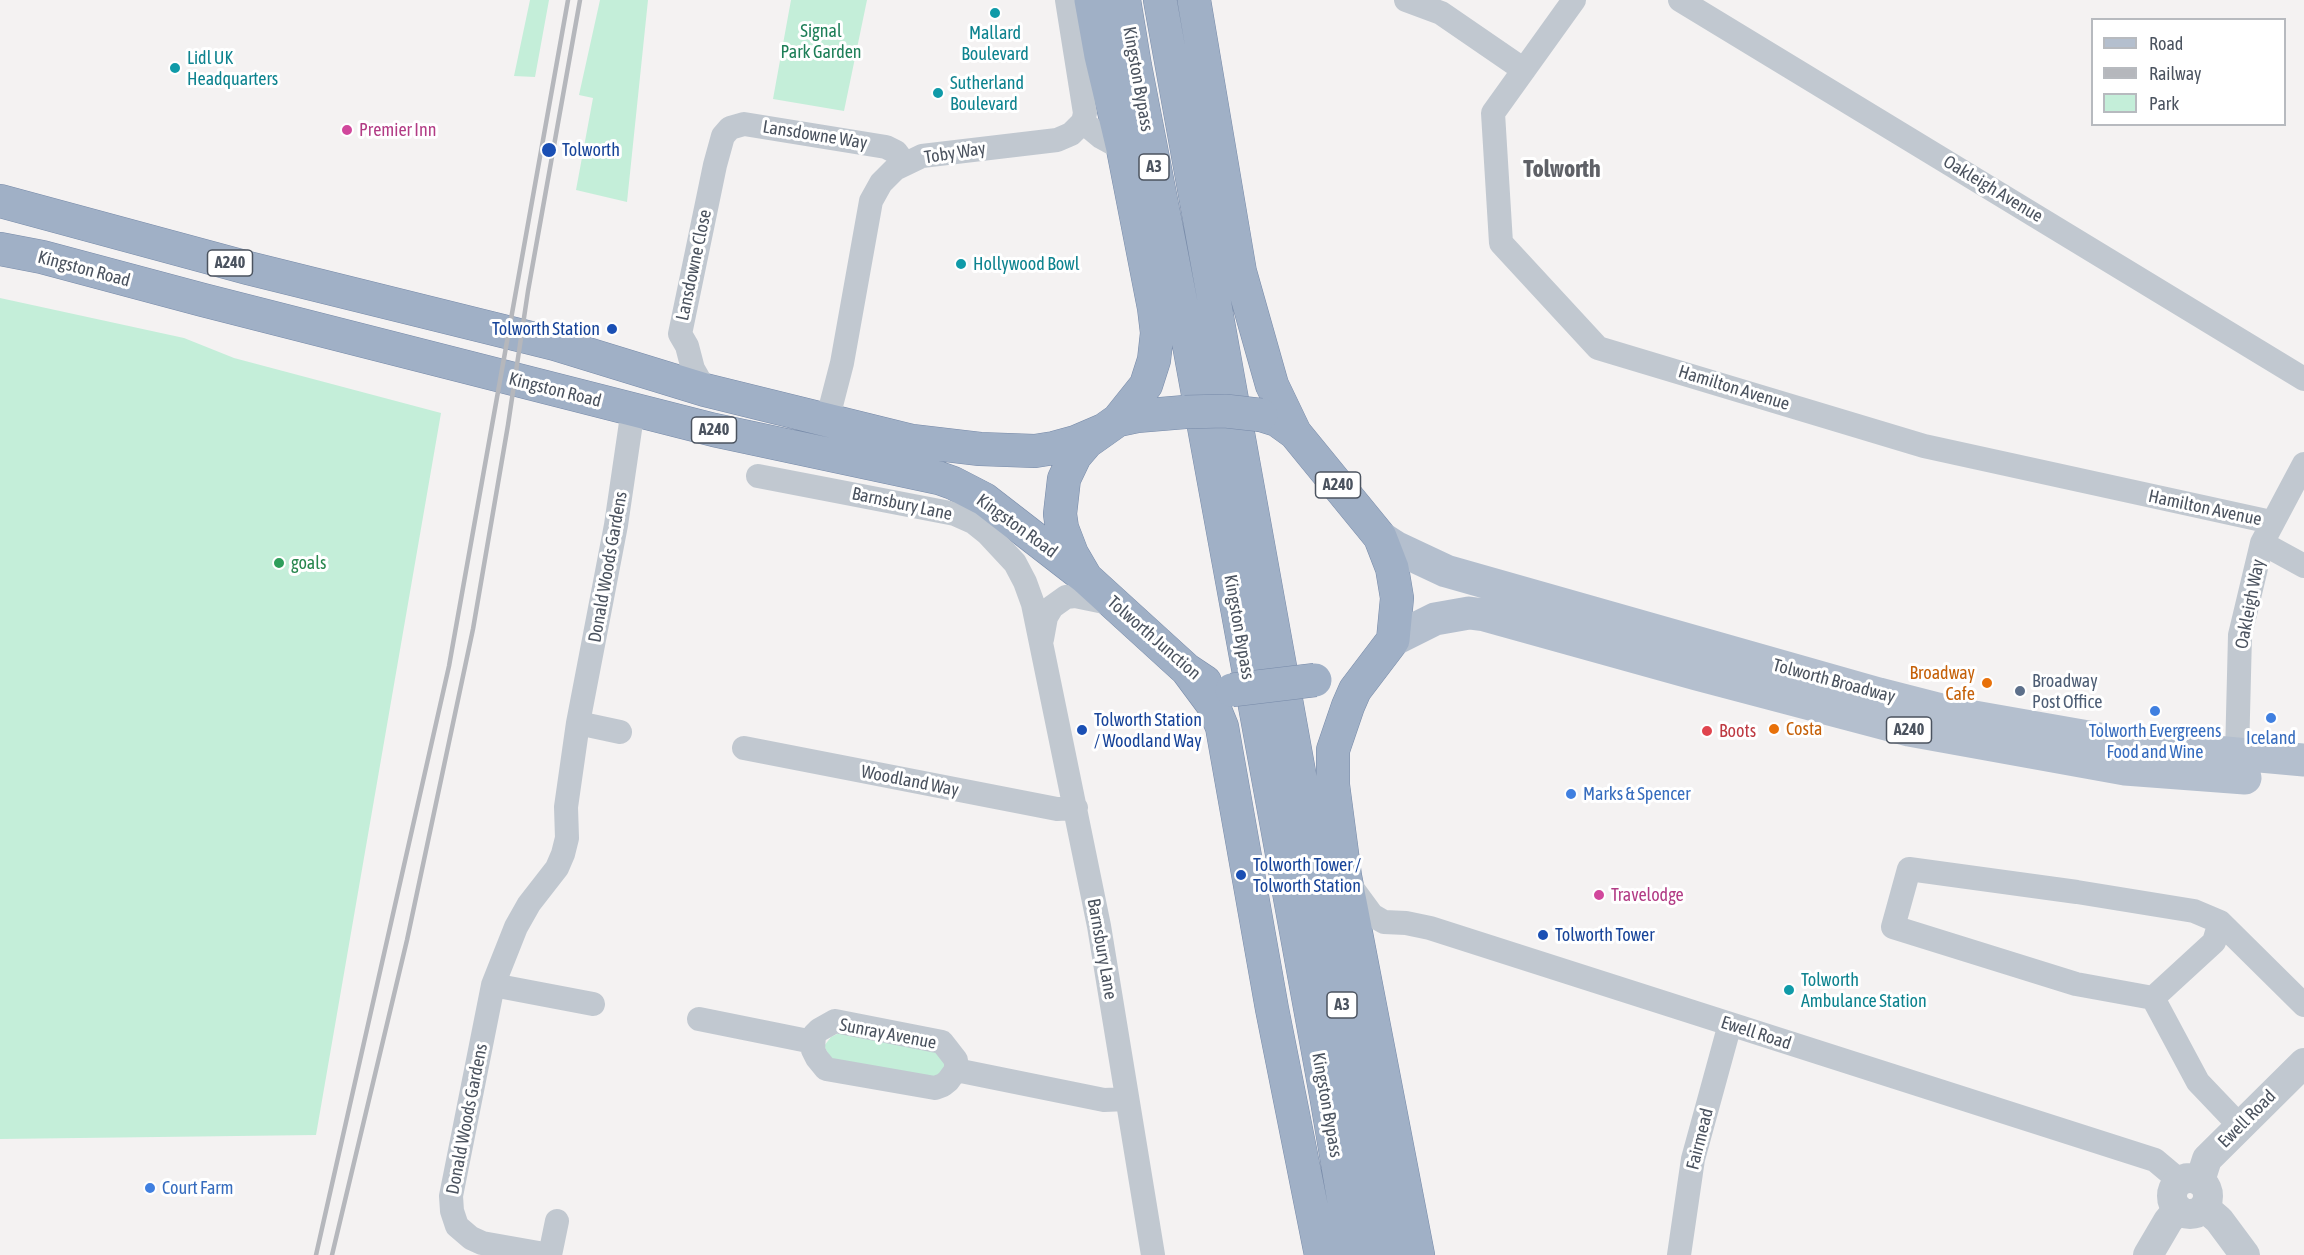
<!DOCTYPE html>
<style>
body{margin:0}
#map{position:relative;width:2304px;height:1255px;overflow:hidden;background:#f4f2f2;font-family:"Asap Condensed",sans-serif}
canvas{display:block}
.legend{position:absolute;left:2091px;top:18px;width:195px;height:108px;box-sizing:border-box;background:#fff;border:2px solid #b7babf;margin:0;padding:8px 10px;list-style:none;font-size:18px;color:#4b535f}
.legend li{display:flex;align-items:center;gap:12px;height:30px}
.legend b{width:30px;border:2px solid #b7babf}
</style>
<div id="map">
<canvas width="2304" height="1255"></canvas>
<ul class="legend">
<li><b style="height:8px;background:#b4bfce"></b>Road</li>
<li><b style="height:8px;background:#b5b7bc"></b>Railway</li>
<li><b style="height:16px;background:#c4eed9"></b>Park</li>
</ul>
</div>
<script>
const ctx = document.querySelector('canvas').getContext('2d');
ctx.lineJoin = 'round';
function fillPath(path, color) { ctx.fillStyle = color; ctx.fill(path, 'evenodd'); }
const poly = rows => new Path2D(rows.map(r => 'M' + r).join(''));
function stroke(path, color, width, dash) { ctx.strokeStyle = color; ctx.lineWidth = width; ctx.lineCap = dash ? 'butt' : 'round'; ctx.setLineDash(dash || []); ctx.stroke(path); }
function label(font, color, halo, rows, align = 'center') {
  ctx.font = font + ' "Asap Condensed",sans-serif'; ctx.lineWidth = 6; ctx.setLineDash([]); ctx.textBaseline = 'middle'; ctx.strokeStyle = halo; ctx.fillStyle = color; for (const [text, x, y, turn = 0] of rows) {
    ctx.save(); ctx.translate(x, y); ctx.rotate((+turn || 0) * Math.PI / 180); ctx.textAlign = isNaN(turn) ? turn : align; if (halo) ctx.strokeText(text, 0, 0); ctx.fillText(text, 0, 0); ctx.restore();
  }
}
const green = poly([
 [530,0,549,0,535,77,514,76],
 [600,0,648,0,627,202,576,190,593,98,579,95],
 [791,0,867,0,844,111,773,99],
 [0,298,184,338,234,358,441,413,316,1135,0,1139],
 [843,1031,937,1050,949,1067,930,1081,834,1064,824,1046,831,1037]
]);
const minor = poly([
 [1406,0,1441,13,1524,70],
 [1574,0,1493,113,1501,243,1598,348,1924,446,2271,522],
 [1680,0,2304,379],
 [1083,122,1101,137,1123,149],
 [705,390,693,369,687,346,680,334,715,165,723,136,730,128,744,124,886,147,896,152,905,164],
 [827,421,842,363,871,201,881,183,895,169,922,156,1057,140,1071,134,1083,122,1085,113,1067,0],
 [758,476,955,514,973,522,988,534,1015,563,1025,582,1033,604,1099,926,1153,1255],
 [2262,543,2304,566],
 [1042,639,1046,617,1052,607,1066,597,1075,596,1114,604],
 [578,723,620,732],
 [744,748,1057,809,1076,808],
 [2237,755,2240,635,2262,543,2304,464],
 [1350,885,1372,915,1384,922,1406,923,1430,928,2155,1160,2180,1181],
 [493,985,593,1004],
 [2153,998,2214,942,2220,922],
 [699,1019,813,1042],
 [835,1021,942,1042,956,1060,956,1070,948,1081,943,1085,935,1088,826,1069,817,1058,813,1050,814,1035,819,1030,835,1021],
 [956,1070,1104,1100,1127,1099],
 [2239,1125,2198,1082,2153,998,2076,984,1893,927,1909,869,2077,892,2194,911,2220,922,2304,1005],
 [550,1255,482,1243,471,1238,457,1226,452,1211,451,1196,493,985,516,927,529,904,557,868,563,854,567,838,566,807,578,723,616,525,633,409],
 [550,1255,557,1221],
 [1679,1255,1693,1159,1730,1024]
]);
const tertiary = poly([
 '2172 1196a18 18 0 1 1 36 0a18 18 0 1 1-36 0Z',
 [2200,1181,2207,1159,2304,1063],
 [2204,1207,2219,1220,2245,1255],
 [2148,1255,2168,1221,2178,1209]
]);
const primary = poly([
 [1380,537,1397,548,1446,571,1879,694,1957,714,2128,744,2304,760],
 [1393,640,1435,619,1469,613,1485,615,1697,674,1909,730,2125,769,2245,778]
]);
const trunk = poly([
 [1091,0,1101,56,1123,149,1154,308,1157,333,1154,360,1146,385,1118,420],
 [1124,0,1135,66,1187,334,1326,1095,1353,1255],
 [1160,0,1386,1255],
 [1194,0,1240,272,1272,385,1295,433],
 [0,201,248,268,555,344,705,390,912,441,980,449,1035,451,1054,448,1076,442,1104,430],
 [0,249,42,257,203,300,714,430,939,478,953,483,984,499,1086,578],
 [1185,412,1137,416,1118,420,1087,442,1075,456,1064,479,1060,514,1062,528,1072,554,1086,578,1187,670,1205,682],
 [1261,415,1277,420,1295,433,1380,537,1392,568,1397,598,1393,640,1355,690,1348,706,1333,750,1333,785,1345,876,1418,1255],
 [1187,670,1213,705,1222,727,1272,1009,1321,1255]
]);
const rail = poly([
 [316,1255,449,666,568,0],
 [332,1255,407,940,473,629,508,425,528,291,580,0]
]);
const trunkBridge = poly([
 [1185,412,1225,411,1261,415],
 [1232,690,1315,680]
]);
const markers = [
 [995,13,6,"#0f9aa8"],
 [175,68,6,"#0f9aa8"],
 [938,93,6,"#0f9aa8"],
 [347,130,6,"#d1479c"],
 [549,150,8,"#1a4fb4"],
 [961,264,6,"#0f9aa8"],
 [612,329,6,"#1a4fb4"],
 [279,563,6,"#2e9e5b"],
 [1987,683,6,"#e8710a"],
 [2020,691,6,"#5c6f8a"],
 [2155,711,6,"#3f7fe0"],
 [2271,718,6,"#3f7fe0"],
 [1774,729,6,"#e8710a"],
 [1082,730,6,"#1a4fb4"],
 [1707,731,6,"#e0444e"],
 [1571,794,6,"#3f7fe0"],
 [1241,875,6,"#1a4fb4"],
 [1599,895,6,"#d1479c"],
 [1543,935,6,"#1a4fb4"],
 [1789,990,6,"#0f9aa8"],
 [150,1188,6,"#3f7fe0"]
];
const shields = [
 [1154,167,30],
 [230,263,45],
 [714,430,45],
 [1338,485,45],
 [1909,730,45],
 [1342,1005,30]
];
const shieldNames = [
 ["A3",1154,167],
 ["A240",230,263],
 ["A240",714,430],
 ["A240",1338,485],
 ["A240",1909,730],
 ["A3",1342,1005]
];
const parkNames = [
 ["Signal",821,31],
 ["Park Garden",821,52]
];
const cultureNames = [
 ["Mallard",995,33,"center"],
 ["Boulevard",995,54,"center"],
 ["Lidl UK",187,58],
 ["Headquarters",187,79],
 ["Sutherland",950,83],
 ["Boulevard",950,104],
 ["Hollywood Bowl",973,264],
 ["Tolworth",1801,980],
 ["Ambulance Station",1801,1001]
];
const streetNames = [
 ["Kingston Bypass",1138,79,80],
 ["Lansdowne Way",815,135,9],
 ["Toby Way",955,153,-9],
 ["Oakleigh Avenue",1993,189,31],
 ["Lansdowne Close",694,265,-78],
 ["Kingston Road",84,269,15],
 ["Hamilton Avenue",1734,388,17],
 ["Kingston Road",555,390,14],
 ["Barnsbury Lane",902,504,12],
 ["Hamilton Avenue",2205,508,12],
 ["Kingston Road",1017,526,36],
 ["Donald Woods Gardens",608,567,-80],
 ["Oakleigh Way",2250,604,-79],
 ["Kingston Bypass",1239,627,80],
 ["Tolworth Junction",1154,638,41],
 ["Tolworth Broadway",1834,681,15],
 ["Woodland Way",910,781,11],
 ["Barnsbury Lane",1102,949,80],
 ["Ewell Road",1756,1033,18],
 ["Sunray Avenue",888,1034,11],
 ["Kingston Bypass",1327,1105,80],
 ["Donald Woods Gardens",467,1119,-79],
 ["Ewell Road",2247,1119,-45],
 ["Fairmead",1700,1139,-76]
];
const hotelNames = [
 ["Premier Inn",359,130],
 ["Travelodge",1611,895]
];
const transitNames = [
 ["Tolworth",562,150],
 ["Tolworth Station",600,329,"right"],
 ["Tolworth Station",1094,720],
 ["/ Woodland Way",1094,741],
 ["Tolworth Tower /",1253,865],
 ["Tolworth Station",1253,886],
 ["Tolworth Tower",1555,935]
];
const leisureNames = [
 ["goals",291,563]
];
const foodNames = [
 ["Broadway",1975,673],
 ["Cafe",1975,694],
 ["Costa",1786,729,"left"]
];
const serviceNames = [
 ["Broadway",2032,681],
 ["Post Office",2032,702]
];
const healthNames = [
 ["Boots",1719,731]
];
const shopNames = [
 ["Tolworth Evergreens",2155,731],
 ["Food and Wine",2155,752],
 ["Iceland",2271,738],
 ["Marks & Spencer",1583,794,"left"],
 ["Court Farm",162,1188,"left"]
];
const districtNames = [
 ["Tolworth",1562,169]
];
fillPath(green, '#c4eed9');
stroke(trunk, '#788ba9', 34);
stroke(minor, '#c1c8d0', 24);
stroke(tertiary, '#c1c8d0', 30);
stroke(primary, '#b4bfce', 33);
stroke(trunk, '#a0b0c6', 33);
stroke(rail, '#b5b7bc', 4.5);
stroke(trunkBridge, '#788ba9', 34, []);
stroke(trunkBridge, '#a0b0c6', 33);
for (const [x, y, r, color] of markers) { const dot = new Path2D(); dot.arc(x, y, r, 0, 2 * Math.PI); ctx.fillStyle = color; ctx.fill(dot); stroke(dot, '#fff', 2); }
for (const [x, y, w] of shields) { const box = new Path2D(); box.roundRect(x - w / 2, y - 13, w, 26, 4.5); ctx.fillStyle = '#fff'; ctx.fill(box); stroke(box, '#4b535f', 1.5); }
label('bold 16px', '#4b535f', null, shieldNames);
label('18px', '#1d7e57', '#fff', parkNames);
label('18px', '#0d838f', '#fff', cultureNames, 'left');
label('18px', '#4b535f', '#fff', streetNames);
label('18px', '#b23c85', '#fff', hotelNames, 'left');
label('18px', '#164399', '#fff', transitNames, 'left');
label('18px', '#27864d', '#fff', leisureNames, 'left');
label('18px', '#c56008', '#fff', foodNames, 'right');
label('18px', '#4e5e75', '#fff', serviceNames, 'left');
label('18px', '#be3a42', '#fff', healthNames, 'left');
label('18px', '#366cbe', '#fff', shopNames);
label('bold 24px', '#5f6167', '#fff', districtNames);
</script>
